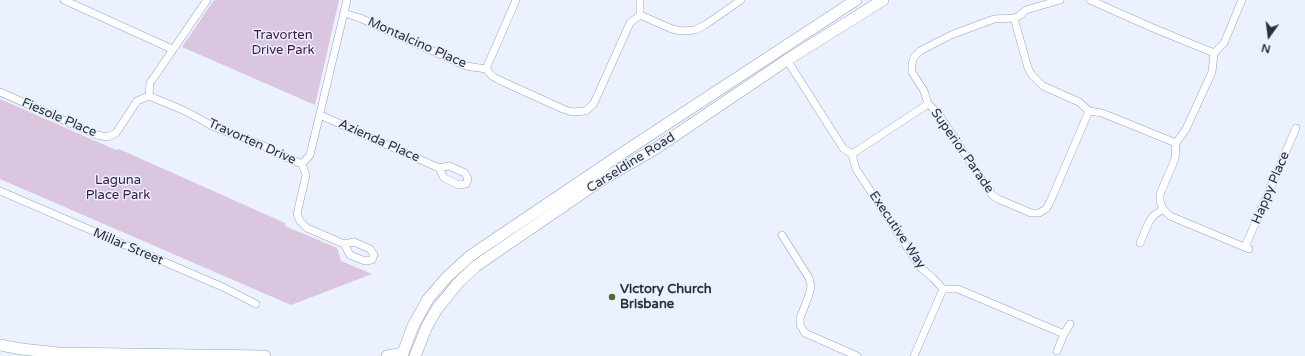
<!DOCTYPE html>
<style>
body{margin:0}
#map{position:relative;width:1305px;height:356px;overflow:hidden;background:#ebf1fe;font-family:"Varela Round",sans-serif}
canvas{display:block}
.north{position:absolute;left:1249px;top:16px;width:40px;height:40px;-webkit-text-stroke:3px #ebf1fe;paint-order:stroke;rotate:194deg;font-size:11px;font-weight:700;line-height:16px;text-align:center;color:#292f3b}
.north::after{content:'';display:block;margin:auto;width:14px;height:18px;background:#292f3b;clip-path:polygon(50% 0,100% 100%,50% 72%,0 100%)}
</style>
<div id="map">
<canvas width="1305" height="356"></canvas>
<div class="north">N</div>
</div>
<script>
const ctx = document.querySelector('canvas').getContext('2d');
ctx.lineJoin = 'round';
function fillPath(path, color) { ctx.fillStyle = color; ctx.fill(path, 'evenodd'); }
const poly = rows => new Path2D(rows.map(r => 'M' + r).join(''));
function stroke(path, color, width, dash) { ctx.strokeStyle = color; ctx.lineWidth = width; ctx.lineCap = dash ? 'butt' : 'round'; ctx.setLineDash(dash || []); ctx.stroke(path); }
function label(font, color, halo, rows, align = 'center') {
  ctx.font = font + ' "Varela Round",sans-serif'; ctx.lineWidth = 3; ctx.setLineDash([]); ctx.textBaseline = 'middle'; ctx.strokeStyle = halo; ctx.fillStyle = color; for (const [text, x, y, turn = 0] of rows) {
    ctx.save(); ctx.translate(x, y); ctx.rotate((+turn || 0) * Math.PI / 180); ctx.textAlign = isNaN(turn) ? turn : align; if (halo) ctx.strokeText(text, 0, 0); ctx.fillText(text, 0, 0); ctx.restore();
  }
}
const green = poly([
 [214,0,339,0,315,105,182,47],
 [0,99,116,150,119,149,285,223,285,226,337,248,341,261,372,274,291,305,0,179]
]);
const minor = poly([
 [64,0,172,49],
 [207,0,150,83,149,96,183,110,200,119,212,126,264,146,276,153,302,164,310,155,347,0],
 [1060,0,1026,10,1019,16,1014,18,994,19,951,35,920,51,914,57,912,64,912,72,924,91,928,104,938,113,992,195,998,199,1031,213,1039,213,1046,209,1050,202,1089,111],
 [1090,0,1153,28,1214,53],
 [1242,0,1224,43,1214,53,1212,72,1186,129,1176,143,1175,159,1160,194,1160,201,1163,209,1170,216,1249,249],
 [344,13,360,18,466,66,486,69,516,0],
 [640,15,672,29,682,31,695,30,705,25,741,0],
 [1014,18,1028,68,1032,75,1043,86,1079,102,1089,111,1102,113,1176,143],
 [787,60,843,148,852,154,856,169,921,268,933,278,943,289,958,289,1064,334],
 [486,69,492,76,499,80,563,109,572,112,586,111,594,103,630,23,640,15,640,0],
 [0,92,97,135,108,137,116,133,137,101,149,96],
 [320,115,439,168],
 [852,154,928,104],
 [302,164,306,175,297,214,300,221,307,228,344,244],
 [449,166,465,173,468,179,466,184,459,185,444,178,439,168,449,166],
 [0,191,225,288,256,304],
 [782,235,809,278,811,286,809,295,800,318,800,325,805,333,857,356],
 [354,242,370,249,374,255,372,260,365,261,350,255,344,244,354,242],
 [1140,243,1149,222,1153,216,1163,209],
 [1245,247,1296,128],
 [1057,351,1064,334,1070,324],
 [914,356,943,289]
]);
const primary = poly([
 [0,345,21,349,59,353,265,356],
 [387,356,403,353],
 [402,356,413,326,428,299,447,277,470,256,627,150,856,0],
 [415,356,427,326,437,309,458,283,476,266,603,179,655,149,787,60,883,0]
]);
const markers = [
 [612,297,4,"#4b7029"]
];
const parkNames = [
 ["Travorten",283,36],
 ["Drive Park",283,51],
 ["Laguna",118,181],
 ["Place Park",118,196]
];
const streetNames = [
 ["Montalcino Place",417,43,24],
 ["Fiesole Place",59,118,23],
 ["Azienda Place",379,141,24],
 ["Travorten Drive",252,142,24],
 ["Superior Parade",962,151,55],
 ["Carseldine Road",631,163,-32],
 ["Happy Place",1271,188,-67],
 ["Executive Way",897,230,56],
 ["Millar Street",128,247,23]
];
const poiNames = [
 ["Victory Church",620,290],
 ["Brisbane",620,305]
];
fillPath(green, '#dac6df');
stroke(minor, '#95a3c1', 8);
stroke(primary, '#95a3c1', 12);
stroke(minor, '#fff', 7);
stroke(primary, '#fff', 11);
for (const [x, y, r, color] of markers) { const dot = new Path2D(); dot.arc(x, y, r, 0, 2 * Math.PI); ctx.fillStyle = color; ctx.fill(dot); stroke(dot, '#ebf1fe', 1.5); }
label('13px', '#3e1747', '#ebf1fe', parkNames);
label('13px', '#292f3b', '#ebf1fe', streetNames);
label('bold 13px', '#292f3b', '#ebf1fe', poiNames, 'left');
</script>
